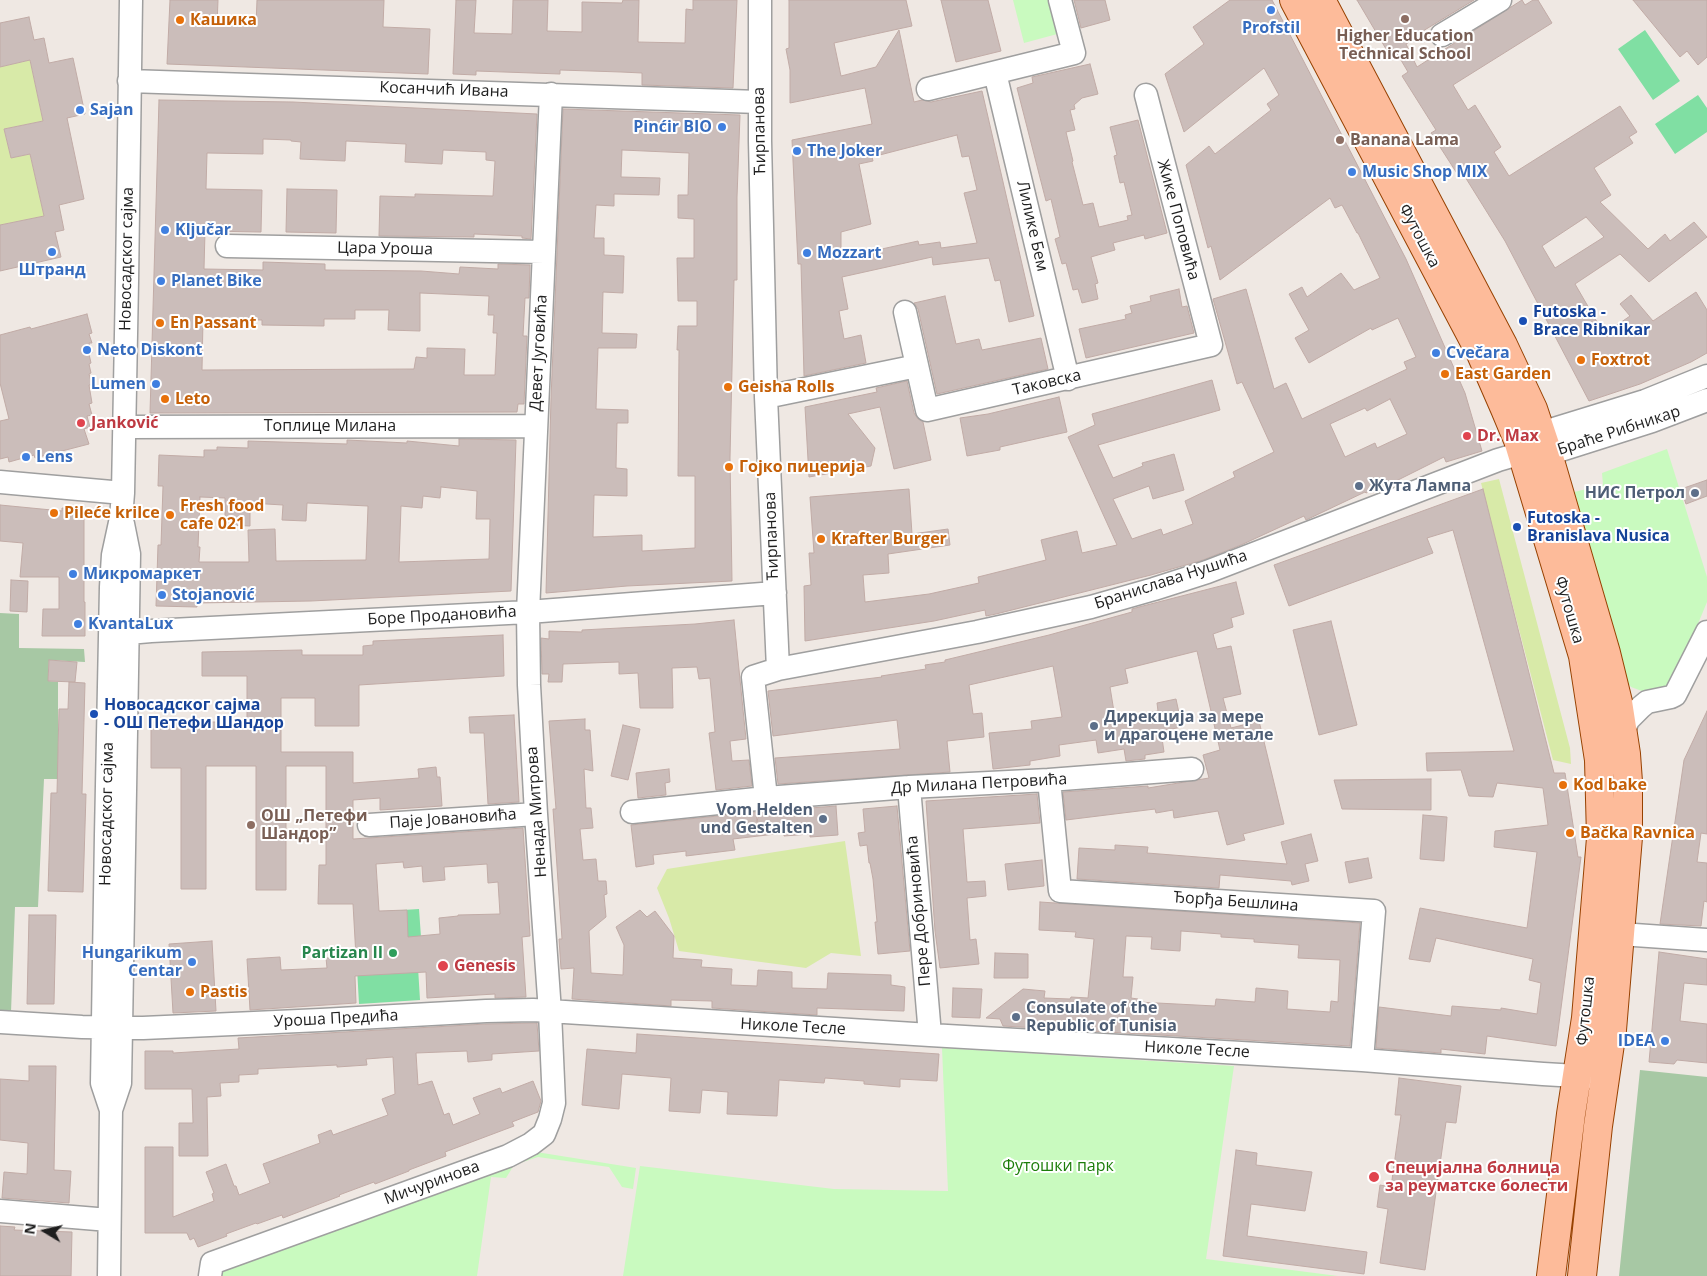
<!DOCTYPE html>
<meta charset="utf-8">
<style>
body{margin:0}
#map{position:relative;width:1707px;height:1276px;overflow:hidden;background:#efe8e3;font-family:"Open Sans",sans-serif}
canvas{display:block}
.north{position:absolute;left:20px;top:1206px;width:50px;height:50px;-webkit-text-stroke:4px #fff;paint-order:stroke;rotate:279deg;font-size:14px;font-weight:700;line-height:20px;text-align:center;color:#1e1e1e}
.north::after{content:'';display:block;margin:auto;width:18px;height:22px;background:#1e1e1e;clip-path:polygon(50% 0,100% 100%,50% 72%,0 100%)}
</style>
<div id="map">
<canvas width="1707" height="1276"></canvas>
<div class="north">N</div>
</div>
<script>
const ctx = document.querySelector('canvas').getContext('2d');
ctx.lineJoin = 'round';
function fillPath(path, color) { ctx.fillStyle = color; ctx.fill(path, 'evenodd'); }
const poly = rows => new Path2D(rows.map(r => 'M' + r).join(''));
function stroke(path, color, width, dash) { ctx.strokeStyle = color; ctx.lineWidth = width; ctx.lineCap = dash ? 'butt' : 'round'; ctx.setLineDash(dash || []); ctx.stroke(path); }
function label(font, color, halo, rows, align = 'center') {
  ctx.font = font + ' "Open Sans",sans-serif'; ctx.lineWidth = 4; ctx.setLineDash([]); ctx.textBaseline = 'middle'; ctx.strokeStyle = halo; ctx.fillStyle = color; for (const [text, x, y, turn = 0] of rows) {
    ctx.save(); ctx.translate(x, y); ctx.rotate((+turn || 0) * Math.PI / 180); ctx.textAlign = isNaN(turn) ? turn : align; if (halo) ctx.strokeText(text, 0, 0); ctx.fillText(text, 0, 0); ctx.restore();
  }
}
const grass = poly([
 [30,60,43,121,4,129,11,158,30,154,44,216,0,225,0,67],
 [1499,479,1570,748,1571,764,1553,760,1481,483],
 [845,841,861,956,831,953,806,968,679,951,669,918,657,888,667,869]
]);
const cemetery = poly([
 [0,613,19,614,19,648,84,649,85,662,49,660,48,681,58,682,58,779,44,779,38,907,15,907,11,1012,0,1011],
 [1640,1070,1707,1077,1707,1276,1619,1276]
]);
const park = poly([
 [1013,0,1052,0,1061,33,1024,43],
 [1667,449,1707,577,1707,602,1673,684,1660,691,1650,694,1631,687,1616,668,1566,494,1603,485,1602,473],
 [942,1048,1234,1066,1206,1259,1338,1276,623,1276,640,1166,834,1189,948,1191],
 [530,1151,636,1168,633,1189,622,1187,609,1167,538,1157,514,1165,506,1178,491,1177,477,1276,220,1276,221,1267]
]);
const pitch = poly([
 [1645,30,1680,81,1653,100,1618,49],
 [1698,95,1707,108,1707,132,1675,154,1655,124],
 [419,909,422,951,417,951,420,1000,359,1004,354,913]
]);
const building = poly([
 [170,0,218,0,217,25,256,26,257,0,384,0,383,27,430,29,428,74,167,64,170,0],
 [456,0,476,0,474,33,512,34,513,0,548,0,547,31,582,32,582,2,622,3,623,0,639,0,638,42,685,43,686,9,693,10,693,0,737,0,733,88,642,85,642,73,621,72,560,70,560,74,476,71,476,75,453,74,456,0],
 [789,0,906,0,912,26,834,43,841,76,876,67,899,30,914,102,922,100,931,102,982,91,1034,316,1009,322,1000,280,995,281,989,258,933,265,932,257,842,277,848,309,839,311,844,339,861,335,866,363,804,376,801,264,798,264,792,140,872,124,865,88,790,103,790,70,786,49,789,48,789,0],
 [957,135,962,157,969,156,977,190,964,193,977,243,941,248,940,242,919,245,918,241,841,258,841,232,871,224,859,164,873,161,872,157,957,135],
 [941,0,988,0,1001,51,956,62,941,0],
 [1074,0,1105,0,1110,20,1081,28,1074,0],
 [1230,0,1272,0,1406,259,1465,393,1482,451,1446,462,1444,457,1382,488,1381,486,1366,493,1365,492,1306,520,1304,516,1241,545,1203,560,1151,575,996,614,986,616,985,610,934,621,805,641,804,586,811,585,809,553,814,553,810,497,909,489,912,534,948,529,950,545,888,554,889,573,863,575,865,602,929,594,979,583,978,577,1046,560,1041,540,1077,531,1082,553,1117,545,1068,437,1095,425,1092,414,1212,380,1220,410,1098,445,1113,478,1143,466,1142,463,1174,454,1184,490,1153,499,1149,486,1113,499,1132,539,1161,529,1163,535,1193,524,1185,501,1235,477,1233,472,1274,452,1242,382,1237,384,1213,299,1246,289,1274,389,1286,383,1302,419,1407,369,1404,362,1416,357,1398,318,1372,330,1371,328,1309,363,1295,338,1309,330,1289,294,1302,287,1307,297,1341,273,1354,290,1380,278,1358,233,1357,233,1342,205,1335,208,1330,198,1220,280,1211,246,1208,248,1186,165,1209,146,1215,154,1271,110,1267,104,1279,95,1264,68,1184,132,1165,74,1204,44,1193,27,1230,0],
 [1390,399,1407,434,1377,448,1375,443,1345,457,1330,424,1365,408,1367,411,1390,399],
 [1357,0,1474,0,1418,34,1419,36,1406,44,1417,67,1522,0,1525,5,1533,0,1538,0,1552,23,1453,85,1468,110,1475,105,1501,147,1494,152,1509,176,1620,106,1637,132,1629,137,1633,143,1594,168,1611,195,1600,202,1648,249,1665,234,1670,241,1694,222,1707,237,1649,282,1620,254,1575,284,1604,334,1630,316,1620,304,1631,295,1653,321,1696,292,1707,310,1707,353,1691,362,1640,384,1589,401,1505,241,1462,172,1458,175,1431,133,1436,130,1402,76,1408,72,1395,50,1389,54,1357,0],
 [1586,217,1604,237,1555,268,1542,246,1586,217],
 [1633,0,1707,0,1707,57,1698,65,1687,51,1680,57,1633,0],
 [29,17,34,40,44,38,49,63,73,58,85,114,67,118,84,199,59,205,64,230,55,232,61,257,0,271,0,225,44,216,30,154,11,158,4,129,43,121,30,60,0,67,0,23,29,17],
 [1090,64,1098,94,1082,98,1074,105,1075,109,1070,110,1075,130,1066,132,1073,161,1072,162,1083,205,1093,203,1099,227,1128,220,1127,216,1132,215,1124,182,1120,183,1114,156,1117,155,1110,127,1138,120,1167,233,1145,239,1144,235,1113,243,1115,250,1091,257,1098,283,1095,284,1098,299,1082,303,1078,289,1073,290,1066,263,1062,264,1055,239,1060,237,1051,199,1046,201,1017,88,1033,83,1032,77,1090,64],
 [159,100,293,102,537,114,531,239,522,238,522,236,474,234,474,237,379,236,380,196,415,197,415,194,493,196,495,161,486,160,486,152,443,150,442,164,405,162,406,144,346,141,345,161,300,159,301,142,291,141,291,140,263,139,263,154,207,153,206,189,262,190,261,232,205,231,204,269,263,270,263,262,325,264,325,270,421,271,459,274,460,267,498,269,498,264,530,265,529,298,525,298,523,336,527,336,524,404,518,404,517,412,150,413,159,100],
 [420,293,489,296,488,315,494,315,493,333,497,333,495,375,464,375,465,349,427,348,427,358,416,357,414,369,202,370,203,319,262,320,262,325,324,326,324,319,355,319,355,310,389,310,388,330,420,331,420,293],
 [563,109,740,115,737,197,737,280,734,280,730,458,732,581,627,586,546,593,551,398,563,109],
 [622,150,689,153,688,195,678,195,678,218,694,219,694,258,677,258,678,301,697,301,697,326,678,326,677,350,679,350,678,476,695,476,695,548,642,551,642,535,593,537,594,495,627,496,627,469,616,468,617,423,628,423,628,410,596,409,598,348,636,348,637,334,602,333,603,292,623,293,624,256,604,255,604,238,594,238,596,205,614,206,614,194,659,195,660,178,621,177,622,150],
 [287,189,337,190,336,233,286,232,287,189],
 [1179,289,1182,307,1187,306,1194,333,1086,358,1079,329,1126,319,1125,315,1132,313,1130,306,1151,301,1150,296,1179,289],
 [945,296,956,344,979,339,982,350,1041,338,1048,369,937,394,918,309,914,303,945,296],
 [87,314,92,333,89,334,92,343,89,343,92,353,89,354,91,363,89,364,91,373,89,374,92,385,89,385,92,403,89,404,92,415,87,416,90,427,84,429,89,444,35,458,34,455,9,462,8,457,0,459,0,421,9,419,0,383,0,335,30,327,31,329,87,314],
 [907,381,914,413,918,419,923,422,931,460,894,469,880,407,848,414,875,448,871,466,809,477,805,407,877,392,876,388,907,381],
 [1059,397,1067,432,1000,447,1000,450,967,456,960,418,988,414,1059,397],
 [459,439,516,440,511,591,311,601,197,603,197,607,156,606,158,545,161,545,163,486,158,486,159,455,204,457,204,450,217,450,217,447,248,448,248,441,347,444,347,440,407,443,407,441,459,446,459,439],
 [441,487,477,491,476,519,490,519,489,559,399,562,401,506,422,508,423,496,440,498,441,487],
 [200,497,225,498,225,525,250,526,250,503,283,505,282,520,306,521,307,503,368,506,366,560,276,561,275,529,248,530,249,562,199,562,200,547,198,547,200,497],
 [1707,480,1707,496,1686,504,1681,489,1707,480],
 [1483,489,1554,773,1565,773,1578,857,1581,857,1556,1046,1487,1036,1485,1054,1441,1049,1441,1053,1376,1048,1379,1007,1451,1016,1452,1006,1501,1010,1501,1008,1537,1014,1541,983,1529,980,1533,959,1436,938,1430,962,1409,959,1420,908,1527,928,1537,852,1494,847,1495,831,1548,825,1543,788,1497,783,1493,797,1469,796,1461,770,1427,771,1426,753,1514,751,1453,530,1427,538,1433,553,1289,606,1274,565,1483,489],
 [0,505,62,511,62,508,84,510,84,602,85,602,85,636,42,636,43,609,59,609,59,577,20,577,23,543,0,541,0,505],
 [11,580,28,581,27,612,10,611,11,580],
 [1236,582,1244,614,1231,618,1233,627,1213,634,1217,649,1231,646,1241,694,1223,698,1231,728,1259,721,1284,824,1243,834,1245,840,1227,845,1218,811,1174,818,1173,810,1156,813,1155,809,1066,820,1063,792,1148,786,1148,788,1209,778,1203,755,1220,750,1197,651,1125,669,1128,683,1110,687,1115,718,1158,711,1157,703,1176,699,1182,727,1161,731,1164,752,1145,755,1145,759,1126,761,1124,749,1098,753,1096,740,1059,745,1060,756,1030,761,1030,765,993,769,989,733,1032,729,1031,721,1062,717,1053,666,969,685,973,714,982,713,984,737,947,741,950,772,778,784,775,758,900,749,897,720,773,736,768,691,882,677,881,676,926,669,925,665,945,662,945,660,1049,635,1132,612,1132,609,1139,607,1236,582],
 [734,620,746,739,730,741,732,761,749,760,752,786,716,790,709,733,715,732,710,678,699,679,697,667,672,668,673,708,640,708,638,673,619,674,619,662,563,664,562,682,548,682,549,674,542,674,541,638,549,639,549,631,582,632,582,630,695,624,734,620],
 [1331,621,1357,725,1319,735,1293,630,1331,621],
 [503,635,504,676,359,685,359,726,315,726,315,698,281,698,281,752,353,752,353,783,419,778,418,769,436,767,437,777,440,777,442,806,380,810,380,798,353,800,353,839,523,828,530,936,522,937,526,997,495,998,495,994,427,998,426,972,355,976,356,1003,250,1010,247,959,280,957,281,970,327,968,326,958,356,957,353,904,318,904,319,865,326,865,326,766,286,766,286,890,256,890,256,766,206,766,206,889,181,889,181,768,151,768,151,722,247,722,247,676,202,676,202,652,302,650,302,655,363,655,363,646,373,645,373,641,503,635],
 [403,862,404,868,422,866,423,882,445,880,444,867,487,864,488,883,498,882,500,914,458,915,458,916,439,918,440,934,408,937,407,910,379,911,376,864,403,862],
 [49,660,77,662,75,682,48,681,49,660],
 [69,682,85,683,82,794,86,794,83,892,48,891,51,793,57,793,59,709,68,709,69,682],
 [1707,711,1707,834,1701,833,1697,862,1707,863,1707,902,1704,901,1701,926,1660,924,1684,760,1707,711],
 [514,715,519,802,488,804,484,733,470,733,469,717,514,715],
 [585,719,585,730,590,730,593,771,584,769,586,808,591,808,593,828,580,829,583,860,596,859,598,881,606,881,607,894,604,895,606,917,589,931,591,973,623,975,624,945,616,927,640,910,647,917,655,911,674,936,673,958,702,960,701,967,732,969,731,985,757,986,758,970,792,972,792,988,827,989,828,973,891,975,891,985,905,987,904,1011,817,1008,817,1015,712,1008,712,1001,671,1000,671,1006,572,999,574,968,561,969,559,939,562,939,553,809,556,809,549,721,585,719],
 [623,725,640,729,628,780,611,776,623,725],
 [669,769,670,782,665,783,666,795,638,798,636,773,669,769],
 [1431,779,1431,810,1342,809,1334,780,1431,779],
 [1037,794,1040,823,963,829,967,882,985,881,986,896,967,898,970,940,976,939,979,964,940,968,935,931,926,801,1037,794],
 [836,806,838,835,810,837,810,834,784,836,784,833,733,839,735,850,686,856,686,851,653,855,654,864,636,867,631,825,756,812,757,822,759,812,836,806],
 [897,806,910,951,878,954,875,922,877,922,873,879,870,863,869,863,867,845,860,846,858,833,865,832,863,809,897,806],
 [1423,815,1447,817,1444,861,1420,859,1423,815],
 [1311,834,1318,861,1305,864,1309,881,1292,885,1291,881,1220,875,1219,888,1077,879,1079,848,1115,850,1115,845,1148,847,1147,853,1287,864,1281,842,1311,834],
 [1368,858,1372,878,1349,883,1345,862,1368,858],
 [1042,860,1044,886,1008,890,1005,864,1042,860],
 [1040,902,1360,923,1350,1046,1003,1026,1000,1019,986,1018,1023,989,1045,991,1044,998,1070,999,1071,997,1088,998,1094,939,1075,937,1076,932,1039,930,1040,902],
 [1181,931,1221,934,1221,937,1254,939,1254,942,1299,945,1298,958,1340,960,1338,1002,1331,1001,1330,1012,1287,1009,1288,991,1256,988,1255,1002,1216,999,1215,1006,1138,1002,1138,999,1131,998,1133,977,1123,977,1126,936,1152,937,1151,949,1180,951,1181,931],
 [29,915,56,915,54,1004,27,1004,29,915],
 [212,941,216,1011,173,1013,169,944,212,941],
 [1659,952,1707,959,1707,985,1684,983,1680,1021,1707,1024,1707,1063,1677,1060,1674,1064,1649,1062,1659,952],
 [995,953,1028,954,1028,978,994,978,995,953],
 [953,988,982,989,980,1018,952,1017,953,988],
 [537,1023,539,1051,492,1054,492,1060,468,1062,467,1051,416,1053,418,1085,432,1081,444,1115,449,1113,453,1125,480,1114,473,1098,500,1088,502,1093,533,1081,541,1101,538,1112,512,1122,514,1126,445,1152,446,1156,409,1170,409,1171,375,1184,374,1182,339,1195,340,1196,283,1218,282,1215,257,1224,256,1223,226,1234,227,1236,198,1247,194,1238,190,1240,187,1233,145,1233,145,1147,173,1147,173,1217,214,1201,212,1194,214,1193,206,1172,226,1164,234,1186,236,1186,239,1195,270,1183,263,1164,320,1143,318,1135,331,1130,333,1135,388,1115,382,1099,395,1094,393,1057,366,1059,367,1065,337,1067,337,1065,258,1069,258,1074,239,1075,239,1082,220,1083,221,1096,207,1097,208,1156,179,1156,179,1123,193,1123,192,1089,145,1089,145,1051,173,1051,173,1053,239,1049,238,1038,486,1024,537,1023],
 [637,1034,939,1054,937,1081,900,1079,900,1087,864,1084,864,1081,825,1078,824,1083,779,1080,777,1116,727,1114,728,1092,702,1090,700,1113,669,1111,671,1078,622,1074,619,1109,582,1105,587,1049,636,1053,637,1034],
 [29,1066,56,1066,54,1170,71,1171,69,1203,2,1198,4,1172,27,1174,28,1143,0,1140,0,1079,29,1081,29,1066],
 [1399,1078,1461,1086,1456,1123,1446,1122,1425,1270,1380,1263,1388,1209,1377,1207,1380,1185,1391,1187,1401,1115,1395,1115,1399,1078],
 [1236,1150,1257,1153,1256,1165,1312,1172,1305,1211,1251,1204,1247,1236,1367,1252,1364,1274,1223,1256,1236,1150],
 [0,1226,15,1227,14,1230,72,1232,71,1276,0,1276,0,1226]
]);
const minor = poly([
 [1442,35,1500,0],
 [995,73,1068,379],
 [129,81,759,102],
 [928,89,1074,53,1060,0],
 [227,246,544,252],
 [905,312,927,410,1211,345,1146,95],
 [766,397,917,366],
 [124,427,535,426],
 [1529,445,1541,433,1645,401,1707,376],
 [0,482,123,493],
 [113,638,128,633,151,631,528,612,775,593],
 [778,669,977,632,1091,607,1154,589,1207,572,1498,460,1522,453,1548,454,1652,421,1707,400],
 [1622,735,1628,720,1641,707,1647,702,1671,697,1675,695,1707,632],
 [1049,780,1060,891,1374,911,1362,1060],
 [909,787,930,1035],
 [766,798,909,787,1049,780,1192,769],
 [632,812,766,798,753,677,778,669,766,397,760,141,760,0],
 [369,825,536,814],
 [1620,934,1707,940],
 [0,1022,82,1027,143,1028,321,1020,486,1011,533,1010,930,1035,1362,1060,1543,1074,1594,1077],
 [111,1110,102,1083,106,835,111,587,113,555,121,518,123,493,127,281,131,0],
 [0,1211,109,1220],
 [109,1276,111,1110,120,1083,121,1028,129,554,123,524],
 [210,1276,212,1263,508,1156,531,1144,544,1134,550,1119,554,1103,550,1012,536,814,529,685,528,612,551,94]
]);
const major = poly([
 [1294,0,1481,354,1505,409,1518,440,1583,656,1599,760,1601,838,1586,1018,1571,1114,1551,1276],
 [1321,0,1503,345,1533,409,1548,454,1606,653,1618,702,1626,754,1628,782,1628,837,1612,1030,1598,1126,1582,1276]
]);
const markers = [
 [1271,10,5,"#3f7fe0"],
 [1405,19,5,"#8d6e63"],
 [180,20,5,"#e8710a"],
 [80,110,5,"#3f7fe0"],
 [722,127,5,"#3f7fe0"],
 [1340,140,5,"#8d6e63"],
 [797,151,5,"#3f7fe0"],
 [1352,172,5,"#3f7fe0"],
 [165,230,5,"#3f7fe0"],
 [52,252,5,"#3f7fe0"],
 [807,253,5,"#3f7fe0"],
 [161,281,5,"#3f7fe0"],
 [1523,321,5,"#1a4fb4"],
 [160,323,5,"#e8710a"],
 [87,350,5,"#3f7fe0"],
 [1436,353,5,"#3f7fe0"],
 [1581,360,5,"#e8710a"],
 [1445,374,5,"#e8710a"],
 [156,384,5,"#3f7fe0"],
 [728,387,5,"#e8710a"],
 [165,399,5,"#e8710a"],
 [81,423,5,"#e0444e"],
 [1467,436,5,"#e0444e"],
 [26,457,5,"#3f7fe0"],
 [729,467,5,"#e8710a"],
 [1359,486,5,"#5c6f8a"],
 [1695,493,5,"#5c6f8a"],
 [54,513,5,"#e8710a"],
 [170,515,5,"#e8710a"],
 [1517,527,5,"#1a4fb4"],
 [821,539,5,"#e8710a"],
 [73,574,5,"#3f7fe0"],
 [162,595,5,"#3f7fe0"],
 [78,624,5,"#3f7fe0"],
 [94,714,5,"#1a4fb4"],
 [1094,726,5,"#5c6f8a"],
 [1563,785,5,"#e8710a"],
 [823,819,5,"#5c6f8a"],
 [251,825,5,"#8d6e63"],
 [1570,833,5,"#e8710a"],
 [393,953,5,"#2e9e5b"],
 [192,962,5,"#3f7fe0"],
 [443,966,6,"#e0444e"],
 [190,992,5,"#e8710a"],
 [1016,1017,5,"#5c6f8a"],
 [1665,1041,5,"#3f7fe0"],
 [1374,1177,6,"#e0444e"]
];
const foodNames = [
 ["Кашика",190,20],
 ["En Passant",170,323],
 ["Foxtrot",1591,360],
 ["East Garden",1455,374],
 ["Geisha Rolls",738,387],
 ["Leto",175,399],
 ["Гојко пицерија",739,467],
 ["Fresh food",180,506],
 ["cafe 021",180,524],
 ["Pileće krilce",64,513],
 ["Krafter Burger",831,539],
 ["Kod bake",1573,785],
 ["Bačka Ravnica",1580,833],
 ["Pastis",200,992]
];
const shopNames = [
 ["Profstil",1271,28,"center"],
 ["Sajan",90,110],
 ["Pinćir BIO",712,127,"right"],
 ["The Joker",807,151],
 ["Music Shop MIX",1362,172],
 ["Ključar",175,230],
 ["Mozzart",817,253],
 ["Штранд",52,270,"center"],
 ["Planet Bike",171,281],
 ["Neto Diskont",97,350],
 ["Cvečara",1446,353],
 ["Lumen",146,384,"right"],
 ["Lens",36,457],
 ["Микромаркет",83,574],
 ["Stojanović",172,595],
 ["KvantaLux",88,624],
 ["Hungarikum",182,953,"right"],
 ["Centar",182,971,"right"],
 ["IDEA",1655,1041,"right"]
];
const educationNames = [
 ["Higher Education",1405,36,"center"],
 ["Technical School",1405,54,"center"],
 ["Banana Lama",1350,140],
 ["ОШ „Петефи",261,816],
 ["Шандор”",261,834]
];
const streetNames = [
 ["Косанчић Ивана",444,90,2],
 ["Ћирпанова",760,131,-91],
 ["Жике Поповића",1178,220,75],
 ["Лилике Бем",1032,226,77],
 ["Футошка",1419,236,62],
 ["Цара Уроша",385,249,1],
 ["Новосадског сајма",127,259,-89],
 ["Девет Југовића",539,353,-87],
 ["Таковска",1047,383,-13],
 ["Топлице Милана",330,426],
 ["Браће Рибникар",1619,431,-18],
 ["Ћирпанова",772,536,-92],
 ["Бранислава Нушића",1171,580,-18],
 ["Футошка",1569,610,74],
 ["Боре Продановића",442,616,-3],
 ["Др Милана Петровића",979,784,-3],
 ["Ненада Митрова",537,812,-94],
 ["Новосадског сајма",107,814,-89],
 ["Паје Јовановића",453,819,-4],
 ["Ђорђа Бешлина",1236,902,4],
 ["Пере Добриновића",919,911,-95],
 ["Футошка",1586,1011,-84],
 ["Уроша Предића",336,1019,-3],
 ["Николе Тесле",793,1027,3],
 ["Николе Тесле",1197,1050,3],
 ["Мичуринова",432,1183,-20]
];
const transitNames = [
 ["Futoska -",1533,312],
 ["Brace Ribnikar",1533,330],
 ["Futoska -",1527,518],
 ["Branislava Nusica",1527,536],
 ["Новосадског сајма",104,705],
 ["- ОШ Петефи Шандор",104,723]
];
const healthNames = [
 ["Janković",91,423],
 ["Dr. Max",1477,436],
 ["Genesis",454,966],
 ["Специјална болница",1385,1168],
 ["за реуматске болести",1385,1186]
];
const serviceNames = [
 ["Жута Лампа",1369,486],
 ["НИС Петрол",1685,493,"right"],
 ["Дирекција за мере",1104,717],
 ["и драгоцене метале",1104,735],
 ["Vom Helden",813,810,"right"],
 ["und Gestalten",813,828,"right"],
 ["Consulate of the",1026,1008],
 ["Republic of Tunisia",1026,1026]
];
const leisureNames = [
 ["Partizan II",383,953]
];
const parkNames = [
 ["Футошки парк",1058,1166]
];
fillPath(grass, '#d8eaa8');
fillPath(cemetery, '#a7c8a4');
fillPath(park, '#c9fabf');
fillPath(pitch, '#80dfa3');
fillPath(building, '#cbbdba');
stroke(building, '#c1aba6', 1);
stroke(minor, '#9f9f9f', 25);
stroke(major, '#974100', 30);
stroke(minor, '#fff', 22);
stroke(major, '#fdbb9a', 28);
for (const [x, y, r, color] of markers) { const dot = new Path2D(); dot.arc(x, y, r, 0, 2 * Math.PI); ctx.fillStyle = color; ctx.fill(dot); stroke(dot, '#fff', 2); }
label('bold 16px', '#c56008', '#fff', foodNames, 'left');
label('bold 16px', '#366cbe', '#fff', shopNames, 'left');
label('bold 16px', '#785e54', '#fff', educationNames, 'left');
label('16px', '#1e1e1e', '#fff', streetNames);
label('bold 16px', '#164399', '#fff', transitNames, 'left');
label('bold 16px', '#be3a42', '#fff', healthNames, 'left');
label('bold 16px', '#4e5e75', '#fff', serviceNames, 'left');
label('bold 16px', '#27864d', '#fff', leisureNames, 'right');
label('16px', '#1c7d0a', '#fff', parkNames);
</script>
